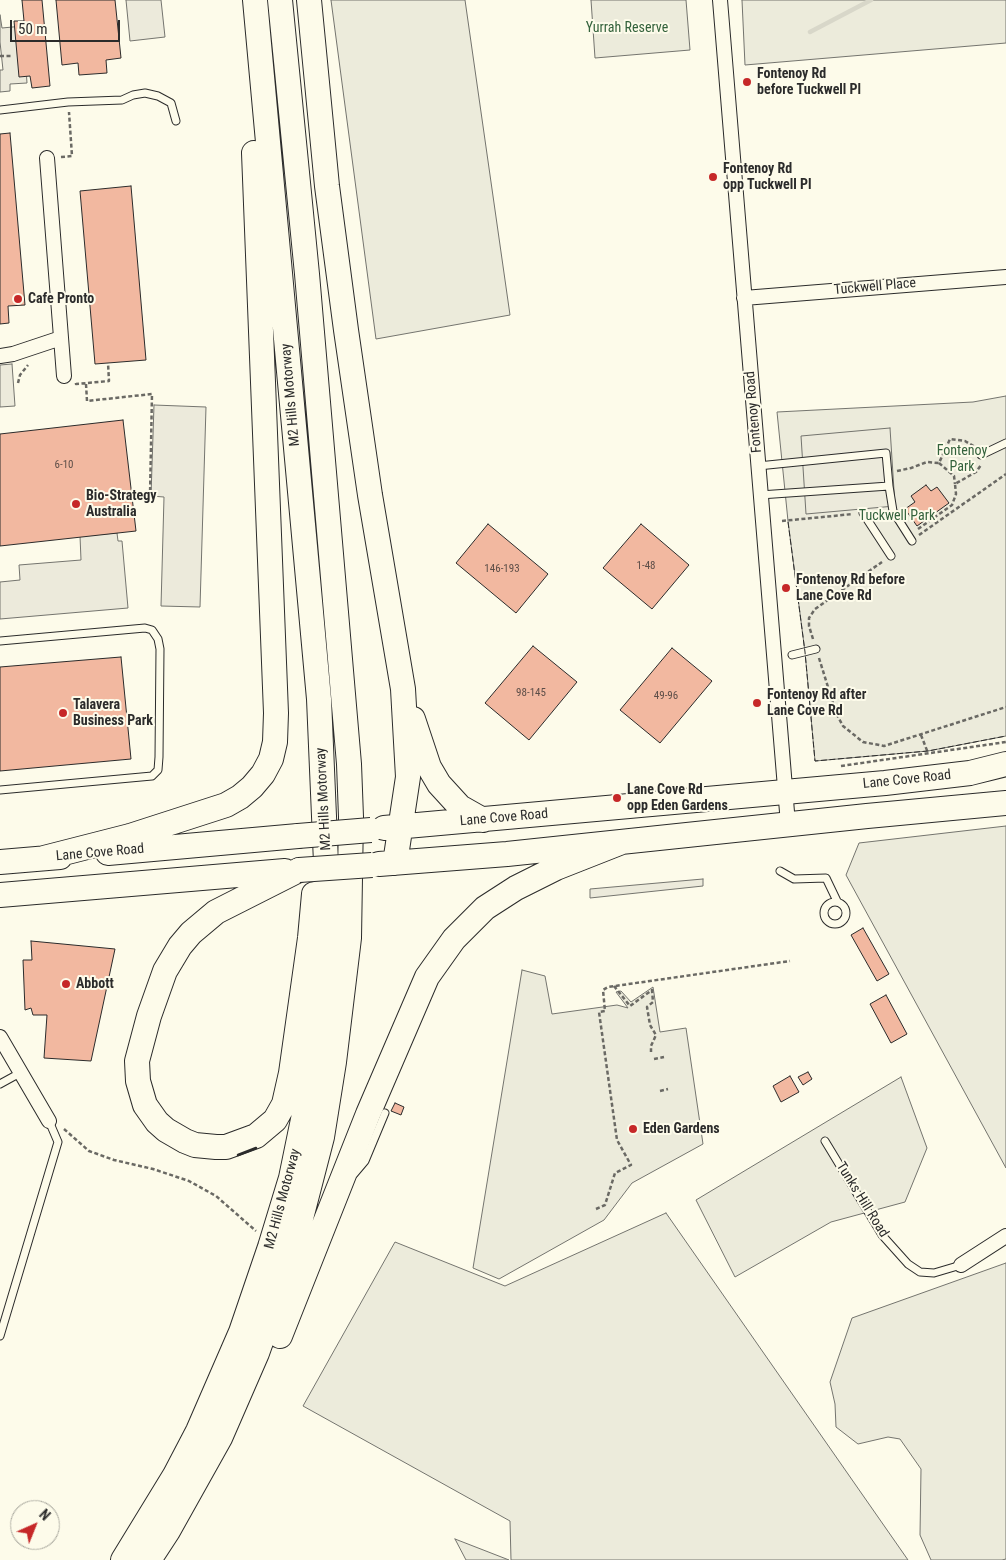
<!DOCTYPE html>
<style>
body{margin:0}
#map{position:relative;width:1006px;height:1560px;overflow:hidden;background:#fdfbea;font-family:"Roboto Condensed",sans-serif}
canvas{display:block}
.north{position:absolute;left:10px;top:1500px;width:50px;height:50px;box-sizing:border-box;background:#fdfbea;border:1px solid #a9a89e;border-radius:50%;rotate:44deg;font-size:14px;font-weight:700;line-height:20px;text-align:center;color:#2b2b2b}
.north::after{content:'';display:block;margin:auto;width:18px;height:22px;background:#c62828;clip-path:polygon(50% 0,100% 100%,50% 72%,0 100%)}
.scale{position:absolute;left:10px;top:20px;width:110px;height:22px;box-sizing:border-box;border:2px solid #2b2b2b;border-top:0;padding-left:6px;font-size:15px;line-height:18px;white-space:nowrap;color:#2b2b2b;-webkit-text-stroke:4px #fdfbea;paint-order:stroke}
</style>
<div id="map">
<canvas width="1006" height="1560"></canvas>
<div class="north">N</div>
<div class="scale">50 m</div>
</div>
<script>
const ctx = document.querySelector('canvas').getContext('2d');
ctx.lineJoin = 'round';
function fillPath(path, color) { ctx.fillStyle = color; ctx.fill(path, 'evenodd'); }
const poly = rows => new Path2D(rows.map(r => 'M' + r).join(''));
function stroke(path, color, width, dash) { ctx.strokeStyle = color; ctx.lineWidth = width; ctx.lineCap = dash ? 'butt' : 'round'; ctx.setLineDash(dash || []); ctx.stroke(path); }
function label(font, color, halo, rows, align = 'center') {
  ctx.font = font + ' "Roboto Condensed",sans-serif'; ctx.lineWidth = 4; ctx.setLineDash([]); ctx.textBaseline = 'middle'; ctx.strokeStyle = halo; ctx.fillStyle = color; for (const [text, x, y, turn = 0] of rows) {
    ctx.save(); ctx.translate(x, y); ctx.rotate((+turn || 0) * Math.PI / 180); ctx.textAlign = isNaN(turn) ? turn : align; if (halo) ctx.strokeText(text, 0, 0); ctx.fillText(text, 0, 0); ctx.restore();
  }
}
const green = poly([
 [331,0,465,0,510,315,376,339,331,0],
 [591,0,686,0,690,50,595,58,591,0],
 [742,0,1006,0,1006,43,745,65,742,0],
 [1006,396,1006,736,928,751,815,761,805,652,788,521,777,412,973,402,1006,396],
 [1006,826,1006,1168,846,875,859,843,1006,826],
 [522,970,545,976,552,1014,617,1005,628,1008,616,992,621,991,631,1002,653,987,660,1032,686,1028,703,1144,632,1183,604,1220,499,1279,473,1268,522,970],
 [901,1077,927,1148,905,1202,831,1222,735,1277,696,1200,901,1077],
 [666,1213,908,1560,511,1560,510,1521,303,1406,395,1242,505,1286,666,1213],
 [1006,1263,1006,1559,1002,1560,931,1560,920,1535,921,1469,900,1439,888,1437,858,1444,836,1427,835,1404,830,1382,852,1318,1006,1263],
 [455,1539,509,1560,466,1560,455,1539]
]);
const parking = poly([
 [126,0,161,0,165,37,130,41,126,0],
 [0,15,2,28,23,26,27,83,10,84,10,91,0,92,0,70,3,70,0,42,0,15],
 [12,364,15,406,0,407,0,365,12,364],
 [154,405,206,407,200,607,161,606,164,497,151,496,154,405],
 [890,428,895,506,806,514,801,436,890,428],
 [117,533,118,541,122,541,128,608,0,619,0,582,20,580,19,565,81,560,80,536,117,533],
 [703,879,703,886,590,898,590,889,703,879]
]);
const stream = poly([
 [810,32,871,0]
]);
const building = poly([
 [22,0,42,0,50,86,32,88,30,76,19,77,14,21,24,21,22,0],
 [56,0,115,0,121,58,106,60,107,73,79,75,78,63,62,65,56,0],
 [10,133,25,305,8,306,9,323,0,324,0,134,10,133],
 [131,186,146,360,95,364,80,191,131,186],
 [123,420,136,531,0,546,0,434,123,420],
 [926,485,931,491,937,487,949,503,917,526,905,509,915,502,911,496,926,485],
 [488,524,548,574,516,613,456,563,488,524],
 [641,524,689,565,652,609,603,568,641,524],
 [533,646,577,682,529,740,485,703,533,646],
 [672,648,712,681,660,743,620,710,672,648],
 [121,657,131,759,0,771,0,667,121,657],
 [863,928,889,974,877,981,851,935,863,928],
 [31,941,115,949,91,1061,44,1058,47,1015,33,1015,31,1008,25,1010,23,960,32,960,31,941],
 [886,995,907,1034,891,1043,870,1004,886,995],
 [808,1072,812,1079,803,1085,798,1077,808,1072],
 [790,1076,799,1092,781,1102,773,1086,790,1076],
 [395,1103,404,1107,401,1115,391,1111,395,1103]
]);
const path = poly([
 [0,56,12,56],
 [61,157,72,156,69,112],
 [18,383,20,375,28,365],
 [76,383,76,384,109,381,108,363],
 [86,384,87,401,152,394,150,495,132,496],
 [939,463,954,476,955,484],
 [897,471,911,468,927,462,939,463,950,439,965,441,975,447],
 [782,521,853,514],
 [918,529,952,505,956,494,955,484,976,472,981,465],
 [919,535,1006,474],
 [813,639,809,626,809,618,815,609,882,562],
 [819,658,836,713,843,726,863,742,884,746,1006,707],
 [921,735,928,753],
 [841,766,1006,742],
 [614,986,630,1006,652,990,653,1002,647,1007,650,1025,656,1035,651,1046,651,1052],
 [654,1059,664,1057],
 [660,1091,668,1089],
 [64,1129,89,1151,114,1160,153,1169,189,1181,216,1196,256,1231],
 [596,1209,605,1205,615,1173,631,1165,617,1140,599,1012,605,1011,603,990,608,987,790,961]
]);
const lane = poly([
 [0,110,68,102,122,100,133,95,145,93,158,96,171,103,176,121],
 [981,455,1006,443],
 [758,466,886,453,889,486,760,495],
 [889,486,893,511,912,541],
 [863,513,891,556],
 [0,641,145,628,152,630,158,639,160,649,159,757,158,770,152,776,0,790],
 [792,655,816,649],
 [780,871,794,879,826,878,837,901],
 '824 913a11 11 0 1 1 22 0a11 11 0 1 1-22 0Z',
 [0,1084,20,1073],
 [825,1141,882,1235,908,1264,920,1272,934,1273,961,1265],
 [354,1174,365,1161,385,1113],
 [0,1336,58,1142,49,1121]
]);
const street = poly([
 [720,0,788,824],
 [47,158,64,376],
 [744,298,1006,277],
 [0,356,13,354,61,338],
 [0,1037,49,1121],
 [961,1265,1006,1236]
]);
const highway = poly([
 [309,0,327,186,346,330,370,495,403,689,408,777,395,863],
 [413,719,429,767,439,784,460,807,483,820],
 [384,828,885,783,970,773,1006,764],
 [108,853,298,836],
 [44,858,130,836,226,805,240,797,252,787,263,774,271,759,275,742,276,713,254,153],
 [0,862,60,857],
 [379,864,507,854,867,816,1006,803],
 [299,870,216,912,191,933,180,946,165,971,149,1016,137,1061,138,1081,145,1105,157,1122,166,1130,185,1141,195,1145,216,1147,226,1147,256,1136,275,1120,284,1104,291,1073,310,938,314,894],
 [0,895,285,871],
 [280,1336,368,1114,427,977,454,939,485,908,516,888,556,868,622,842],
 [123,1560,175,1475,198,1431,241,1332,270,1247,291,1178,307,1100,324,1001,328,910,319,699,255,0],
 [149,1560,168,1531,220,1438,257,1353,291,1257,322,1137,334,1062,349,938,351,817,349,764,307,274,280,0]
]);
const highwayBridge = poly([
 [298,836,371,830],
 [299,870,372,865]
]);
const fence = poly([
 [788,522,805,652,815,761,928,751,1006,736]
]);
const wall = poly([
 [238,1155,256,1148]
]);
const markers = [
 [747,82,5,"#c62828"],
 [713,177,5,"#c62828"],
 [18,299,5,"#c62828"],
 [76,504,5,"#c62828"],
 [786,588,5,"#c62828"],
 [757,703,5,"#c62828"],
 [63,713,5,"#c62828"],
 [617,798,5,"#c62828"],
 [66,984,5,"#c62828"],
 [633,1129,5,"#c62828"]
];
const numberNames = [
 ["6-10",64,465],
 ["1-48",646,566],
 ["146-193",502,569],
 ["98-145",531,693],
 ["49-96",666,696]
];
const parkNames = [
 ["Yurrah Reserve",627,28],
 ["Fontenoy",962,451],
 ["Park",962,467],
 ["Tuckwell Park",897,516]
];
const poiNames = [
 ["Fontenoy Rd",757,74],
 ["before Tuckwell Pl",757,90],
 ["Fontenoy Rd",723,169],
 ["opp Tuckwell Pl",723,185],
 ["Cafe Pronto",28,299],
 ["Bio-Strategy",86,496],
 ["Australia",86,512],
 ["Fontenoy Rd before",796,580],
 ["Lane Cove Rd",796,596],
 ["Fontenoy Rd after",767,695],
 ["Lane Cove Rd",767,711],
 ["Talavera",73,705],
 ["Business Park",73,721],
 ["Lane Cove Rd",627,790],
 ["opp Eden Gardens",627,806],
 ["Abbott",76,984],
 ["Eden Gardens",643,1129]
];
const streetNames = [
 ["Tuckwell Place",875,287,-5],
 ["M2 Hills Motorway",291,395,-95],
 ["Fontenoy Road",754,412,-95],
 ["Lane Cove Road",907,780,-6],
 ["M2 Hills Motorway",324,799,-93],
 ["Lane Cove Road",504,818,-5],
 ["Lane Cove Road",100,853,-5],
 ["M2 Hills Motorway",283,1199,-75],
 ["Tunks Hill Road",862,1200,58]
];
fillPath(green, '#ecebdb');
stroke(green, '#74746e', 1);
fillPath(parking, '#eceadb');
stroke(parking, '#74746e', 1);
stroke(stream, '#d8d7c9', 4.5);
fillPath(building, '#f2b8a0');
stroke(building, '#2b2b2b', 1);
stroke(lane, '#2b2b2b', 9);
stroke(street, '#2b2b2b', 16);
stroke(highway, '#2b2b2b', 26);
stroke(path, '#6a6964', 2.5, [4, 2.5]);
stroke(lane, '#fdfbea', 7);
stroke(street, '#fdfbea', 14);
stroke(highway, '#fdfbea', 24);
stroke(highwayBridge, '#2b2b2b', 26, []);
stroke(highwayBridge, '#fdfbea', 24);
stroke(fence, '#2b2b2b', 1, [6, 2.5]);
stroke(wall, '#2b2b2b', 2.5);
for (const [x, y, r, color] of markers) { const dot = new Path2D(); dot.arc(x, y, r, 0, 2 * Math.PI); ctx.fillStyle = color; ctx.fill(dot); stroke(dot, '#fdfbea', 2); }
label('11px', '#5d4e48', null, numberNames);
label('14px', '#34623c', '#fdfbea', parkNames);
label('bold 14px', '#2b2b2b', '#fdfbea', poiNames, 'left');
label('14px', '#2b2b2b', '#fdfbea', streetNames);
</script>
